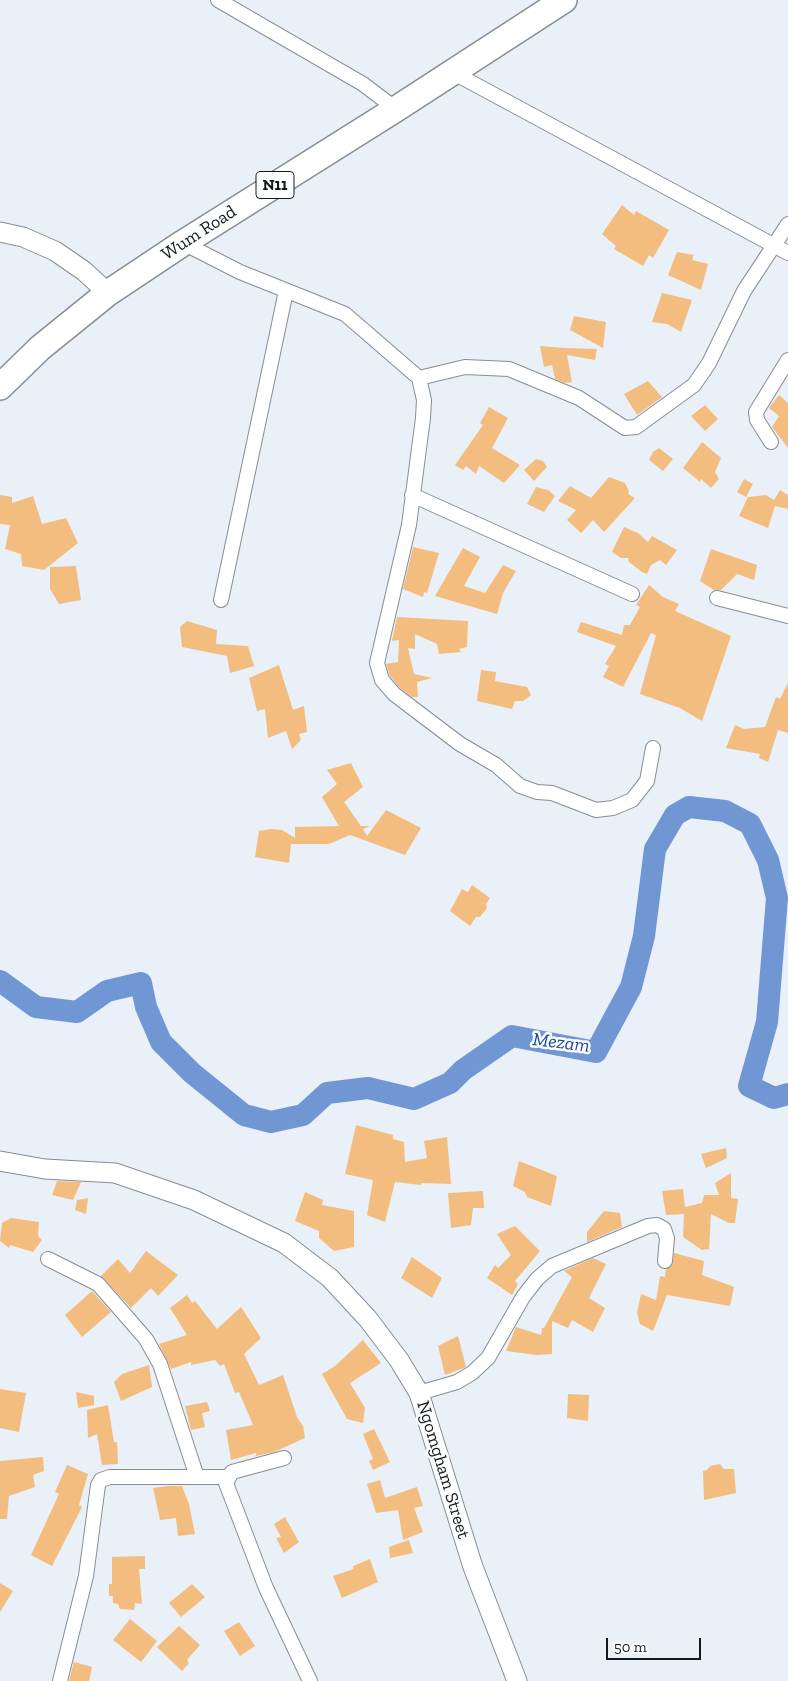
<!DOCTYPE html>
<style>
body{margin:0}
#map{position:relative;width:788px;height:1681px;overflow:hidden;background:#e9f0f7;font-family:"Zilla Slab",serif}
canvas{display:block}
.scale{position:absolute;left:606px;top:1638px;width:95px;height:22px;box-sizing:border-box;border:2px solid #16181a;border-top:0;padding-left:6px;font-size:15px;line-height:18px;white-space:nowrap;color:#16181a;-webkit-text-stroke:4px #fbfcfe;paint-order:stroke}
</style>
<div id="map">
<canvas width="788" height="1681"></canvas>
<div class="scale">50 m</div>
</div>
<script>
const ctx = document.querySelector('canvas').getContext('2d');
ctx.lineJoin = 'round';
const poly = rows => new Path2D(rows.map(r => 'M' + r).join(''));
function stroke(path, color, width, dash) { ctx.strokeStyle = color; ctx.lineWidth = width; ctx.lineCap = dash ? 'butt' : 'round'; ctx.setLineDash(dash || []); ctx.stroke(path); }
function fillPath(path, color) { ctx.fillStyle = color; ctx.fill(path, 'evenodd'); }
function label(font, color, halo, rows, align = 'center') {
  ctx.font = font + ' "Zilla Slab",serif'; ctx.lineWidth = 5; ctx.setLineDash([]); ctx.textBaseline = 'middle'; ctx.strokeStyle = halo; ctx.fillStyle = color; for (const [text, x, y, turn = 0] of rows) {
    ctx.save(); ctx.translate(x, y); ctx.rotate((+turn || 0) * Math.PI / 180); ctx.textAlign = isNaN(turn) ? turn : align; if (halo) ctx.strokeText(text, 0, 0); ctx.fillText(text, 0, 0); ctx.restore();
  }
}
const river = poly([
 [0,981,36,1007,77,1012,107,991,141,983,146,1007,161,1042,192,1073,244,1115,271,1122,303,1115,327,1093,368,1088,414,1099,450,1083,463,1070,512,1036,596,1052,631,987,644,936,655,849,675,815,689,807,725,811,750,824,768,860,777,898,767,1022,749,1086,774,1098,788,1094]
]);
const building = poly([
 [622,205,634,215,636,211,669,230,653,258,649,255,643,266,614,249,616,246,602,234],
 [677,252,694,255,692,260,708,264,701,290,668,275],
 [662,293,692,300,681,332,667,324,652,322],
 [574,316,606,322,603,348,570,330],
 [540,346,565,348,597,349,595,360,567,355,572,382,565,383,555,379,552,365,544,367],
 [648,381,662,397,637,415,624,394],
 [779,395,788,403,788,448,772,427,779,416,769,408],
 [705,405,718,419,705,431,691,416],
 [489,407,508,418,492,448,520,465,504,483,479,466,476,474,466,466,463,470,455,465,483,425,480,423],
 [702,442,721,458,715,472,719,479,711,488,701,479,700,482,683,468],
 [659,448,673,459,663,471,649,460,653,452],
 [536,459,543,461,547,467,534,481,524,470],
 [609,477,625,483,629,491,628,494,635,498,604,532,593,520,581,533,567,520,576,510,558,501,570,486,591,498],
 [744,479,753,484,746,497,737,492],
 [536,487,548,490,555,496,544,512,527,504],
 [780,490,788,495,788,509,775,506,768,528,739,516,748,497,766,495,774,500],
 [0,495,12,497,12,503,33,496,42,524,66,518,78,543,44,570,22,566,21,554,5,549,10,525,0,524],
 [624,527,638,533,648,542,652,536,677,550,666,565,660,560,651,565,647,574,642,572,629,562,628,558,621,558,612,552],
 [413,547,439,553,427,593,424,592,423,597,403,589],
 [463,548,480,557,464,586,485,593,503,565,516,571,503,593,497,614,435,596],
 [711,549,757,565,754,580,737,574,721,590,714,590,700,581],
 [76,566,81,600,59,604,50,589,50,567],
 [649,585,663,597,679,604,675,611,731,636,702,721,680,708,640,694,656,635,651,633,623,687,603,677,609,666,605,664,616,646,577,632,581,622,622,635,624,625,630,625,640,607,636,605],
 [397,617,468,621,467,647,459,649,461,652,439,654,437,644,415,634,415,649,408,648,414,674,432,678,417,682,418,697,412,697,400,688,390,676,386,664,398,662,399,640,392,641],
 [187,621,217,630,216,644,248,646,254,666,230,673,227,656,182,647,180,627],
 [279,665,293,710,304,706,307,732,299,734,301,740,292,749,286,731,268,738,265,709,257,711,249,678],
 [481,670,496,672,495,681,527,687,531,695,523,701,515,701,512,709,477,701],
 [788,683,788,733,778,730,768,762,759,758,760,754,726,748,735,725,744,729,765,727,776,697,780,699],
 [351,763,363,787,344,802,361,826,370,826,363,829,367,836,386,810,421,828,405,855,350,835,329,844,291,844,289,863,255,857,259,831,271,829,282,830,295,838,295,827,339,826,322,797,337,784,327,770],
 [472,885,490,898,486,904,487,908,480,917,476,917,470,926,450,911,462,889,468,892],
 [356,1125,393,1135,393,1139,404,1142,405,1162,427,1158,424,1141,447,1137,451,1184,421,1183,421,1185,395,1182,385,1222,367,1215,373,1180,345,1174],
 [726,1148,727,1158,706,1168,701,1154],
 [519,1161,557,1176,551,1206,527,1197,525,1192,513,1186],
 [731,1173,731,1198,738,1199,735,1223,729,1223,711,1214,709,1249,702,1250,683,1237,684,1214,666,1215,662,1191,683,1189,685,1207,702,1203,704,1195,719,1195,715,1183],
 [57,1181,81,1182,73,1200,52,1195],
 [483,1191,484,1208,473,1208,471,1225,451,1228,448,1193],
 [305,1192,323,1200,322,1205,354,1211,354,1247,334,1251,319,1238,319,1231,295,1221],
 [88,1198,86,1214,75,1210,77,1200],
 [604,1211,620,1213,622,1227,587,1242,587,1232],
 [11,1218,39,1222,38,1236,42,1240,33,1252,10,1245,9,1248,0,1241,2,1223],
 [515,1226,540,1251,515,1281,518,1284,512,1295,487,1278,495,1265,498,1268,511,1255,497,1234],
 [146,1251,178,1275,158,1296,151,1288,131,1308,101,1276,118,1259,130,1273],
 [674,1253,704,1261,702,1275,734,1287,730,1306,667,1295,653,1331,640,1324,637,1313,641,1294,656,1300,660,1276,665,1277,666,1269,672,1266],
 [412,1257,442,1278,432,1298,401,1278],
 [593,1258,606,1264,589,1298,605,1308,593,1332,572,1320,568,1328,552,1321,552,1354,537,1355,506,1351,516,1327,541,1335,542,1328,544,1328,572,1277,564,1271],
 [92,1291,111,1312,82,1337,65,1315],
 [187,1295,192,1303,195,1301,217,1329,241,1307,261,1338,244,1354,259,1385,283,1375,297,1417,303,1426,305,1438,274,1452,256,1456,256,1453,231,1460,226,1430,253,1425,239,1392,235,1393,224,1364,220,1366,215,1360,191,1365,191,1362,171,1369,159,1344,187,1335,170,1308],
 [458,1336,466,1367,445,1375,438,1346],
 [363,1340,381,1363,350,1383,365,1408,363,1423,347,1419,322,1374,335,1366],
 [149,1365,152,1387,121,1401,114,1382,122,1374],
 [0,1389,26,1393,19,1432,0,1428],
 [76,1392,94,1396,94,1405,78,1408],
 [568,1394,589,1395,588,1421,567,1418],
 [207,1402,210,1411,202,1413,205,1427,191,1430,185,1406],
 [108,1405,114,1442,117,1442,118,1464,102,1465,97,1434,88,1438,87,1410],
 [374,1429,390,1462,373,1470,369,1461,373,1459,363,1434],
 [43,1457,44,1471,33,1475,35,1487,9,1496,7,1519,0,1519,0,1461],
 [720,1464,724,1469,734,1469,736,1493,704,1500,703,1471,707,1470,710,1466],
 [67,1465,88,1474,79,1505,82,1507,52,1566,31,1555,59,1494,55,1492],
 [380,1480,385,1498,417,1487,423,1506,414,1508,423,1532,403,1540,398,1510,376,1513,367,1484],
 [168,1486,182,1486,189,1504,195,1534,178,1536,176,1518,160,1520,153,1488],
 [285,1517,299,1542,284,1553,276,1538,281,1537,274,1524],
 [409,1540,413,1553,390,1558,389,1547],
 [145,1556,145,1569,139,1569,142,1604,135,1603,134,1610,120,1609,118,1604,113,1603,113,1596,109,1596,109,1584,112,1584,112,1557],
 [370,1559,378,1582,342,1598,333,1576,354,1569,353,1566],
 [0,1583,13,1591,0,1612],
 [192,1584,205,1597,181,1617,169,1603],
 [130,1619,157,1641,141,1662,113,1640],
 [239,1622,255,1646,240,1656,224,1631],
 [179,1626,200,1645,187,1660,189,1663,182,1671,157,1647],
 [74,1662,92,1667,89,1681,69,1681]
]);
const street = poly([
 [218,0,363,84,396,109],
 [452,72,788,253],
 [183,243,240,272,345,314,419,378,424,400,423,418,409,525,377,663,382,680,394,694,460,744,496,765,520,786,537,792,552,793,596,810,613,808,632,800,647,781,653,748],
 [419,378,465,367,509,369,579,398,625,428,636,427,694,385,709,363,744,291,788,224],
 [771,442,757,420,756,412,788,360],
 [412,495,632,594],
 [717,598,788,616],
 [221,600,286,291],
 [48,1259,98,1284,146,1339,160,1364,197,1477],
 [419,1393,457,1382,472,1373,488,1358,523,1297,537,1279,552,1266,648,1226,657,1225,664,1229,667,1238,665,1261],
 [284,1458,232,1472,226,1483,266,1588,310,1681],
 [60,1681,86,1576,98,1485,101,1480,110,1477,228,1477]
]);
const secondary = poly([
 [0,232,23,237,55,251,84,271,108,293],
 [0,1161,45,1169,115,1173,194,1200,284,1243,330,1278,368,1319,399,1360,419,1393,473,1567,517,1681]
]);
const highway = poly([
 [0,387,40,348,108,293,183,243,396,109,564,0]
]);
const shields = [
 [275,185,38]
];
const shieldNames = [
 ["N11",275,185]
];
const streetNames = [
 ["Wum Road",199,233,-33],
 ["Ngomgham Street",443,1470,73]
];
const waterNames = [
 ["Mezam",561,1043,7]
];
stroke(river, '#7097d3', 22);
fillPath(building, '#f3bd80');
stroke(street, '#878d94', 16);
stroke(secondary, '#878d94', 21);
stroke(highway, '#878d94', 28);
stroke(street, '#fff', 14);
stroke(secondary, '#fff', 19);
stroke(highway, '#fff', 25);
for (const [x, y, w] of shields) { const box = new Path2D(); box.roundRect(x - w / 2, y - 13.5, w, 27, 4); ctx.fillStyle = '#fbfcfe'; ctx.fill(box); stroke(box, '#16181a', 1); }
label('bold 16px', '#16181a', null, shieldNames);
label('18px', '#16181a', '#fbfcfe', streetNames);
label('italic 19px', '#18488f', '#fbfcfe', waterNames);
</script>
